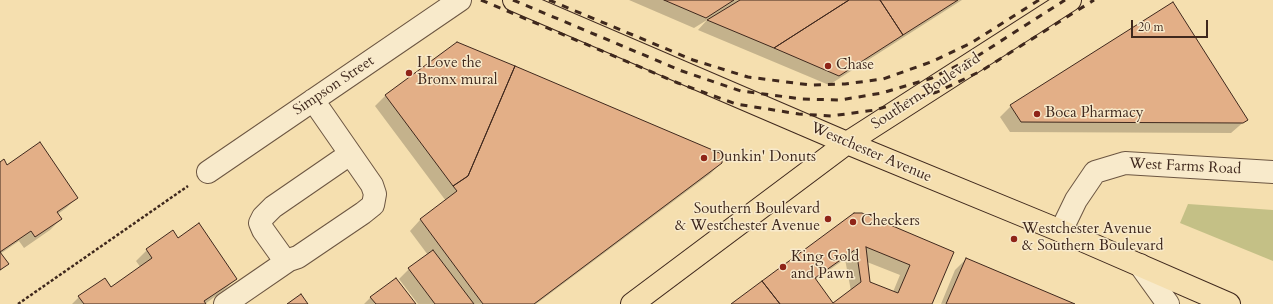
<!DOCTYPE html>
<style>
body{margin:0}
#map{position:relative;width:1273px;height:304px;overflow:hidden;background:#f5dfaf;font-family:Cardo,serif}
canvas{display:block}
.scale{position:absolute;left:1131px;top:20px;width:77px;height:18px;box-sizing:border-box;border:2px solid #3f281d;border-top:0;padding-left:5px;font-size:12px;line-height:14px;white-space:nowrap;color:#3f281d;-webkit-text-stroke:3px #f8eacb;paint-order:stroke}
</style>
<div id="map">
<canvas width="1273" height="304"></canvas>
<div class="scale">20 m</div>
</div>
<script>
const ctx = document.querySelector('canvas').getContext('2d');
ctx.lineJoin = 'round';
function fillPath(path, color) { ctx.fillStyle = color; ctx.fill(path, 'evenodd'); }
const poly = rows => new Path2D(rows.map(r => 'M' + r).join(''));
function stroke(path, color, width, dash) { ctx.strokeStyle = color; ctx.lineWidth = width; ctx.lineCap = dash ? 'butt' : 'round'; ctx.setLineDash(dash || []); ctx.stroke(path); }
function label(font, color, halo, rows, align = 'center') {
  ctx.font = font + ' Cardo,serif'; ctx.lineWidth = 3; ctx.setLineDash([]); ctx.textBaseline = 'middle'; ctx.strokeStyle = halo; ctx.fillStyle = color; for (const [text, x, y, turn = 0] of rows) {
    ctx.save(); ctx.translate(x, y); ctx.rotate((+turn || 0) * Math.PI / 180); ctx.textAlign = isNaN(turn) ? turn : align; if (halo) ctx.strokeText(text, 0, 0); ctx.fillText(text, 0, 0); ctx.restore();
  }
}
const green = poly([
 [1188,204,1273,210,1273,261,1180,223]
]);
const shadow = poly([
 [629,0,962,0,829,85,698,30,707,20,694,28],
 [386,95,721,163,710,174,536,304,418,304,399,279,409,269,428,255,410,231,420,220,446,201,375,106],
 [1011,106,1246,120,1231,133,1010,132,1000,117],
 [0,163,77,198,66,208,58,214,61,219,50,230,24,248,19,241,0,254,7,264,0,271],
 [854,214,953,253,931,304,733,304],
 [845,259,851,291,832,304,815,280],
 [867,262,900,275,893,292,869,282],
 [173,232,177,239,236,279,225,289,205,304,72,304,79,297,111,288,141,268,136,261,147,250],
 [966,259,1072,304,941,304,955,270],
 [371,297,414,304,364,304]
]);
const building = poly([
 [664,0,734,0,706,18,664,0],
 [740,0,849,0,774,48,707,20,740,0],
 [849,0,880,0,903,35,839,76,774,48,849,0],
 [880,0,958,0,903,35,880,0],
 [1173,2,1248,120,1243,123,1021,122,1010,105,1173,2],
 [457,42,515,66,468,176,453,186,385,95,457,42],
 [515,66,722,154,722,163,534,304,483,304,420,219,457,191,453,186,468,176,515,66],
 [40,142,78,198,57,212,62,219,35,237,31,231,0,252,9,264,0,270,0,162,4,159,7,165,40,142],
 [854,213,862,213,954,252,932,304,780,304,762,281,854,213],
 [866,247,910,265,898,293,870,282,866,247],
 [856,249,861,282,833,303,815,278,856,249],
 [199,223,237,279,204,301,206,304,84,304,78,296,105,278,111,287,152,258,146,249,173,230,178,238,199,223],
 [433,250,474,304,435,304,408,268,433,250],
 [966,258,1075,304,946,304,966,258],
 [396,278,416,304,376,304,370,297,396,278],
 [762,281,780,304,731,304,762,281],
 [301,294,308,304,287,304,301,294]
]);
const path = poly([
 [18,304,188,186]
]);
const minor = poly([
 [208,172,460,0],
 [1061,231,1076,200,1095,172,1125,163,1273,172],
 [289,260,283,258,263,230,260,223,263,217,273,207,350,154],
 [1140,265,1168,304],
 [225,304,289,260,298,257,363,213,373,205,375,194,372,185,313,100]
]);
const major = poly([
 [514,0,847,143,1061,231,1229,304],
 [632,304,847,143,1070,0]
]);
const rail = poly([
 [481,0,678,83,736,104,799,114,831,116,875,110,937,92,981,71,1094,0],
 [513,0,682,71,741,91,802,99,840,100,882,93,932,78,979,55,1065,0],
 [549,0,693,60,748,77,810,85,845,84,883,79,931,62,971,43,1039,0]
]);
const markers = [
 [828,66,4,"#8f2418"],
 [409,73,4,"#8f2418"],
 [1037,114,4,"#8f2418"],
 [704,158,4,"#8f2418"],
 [828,219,4,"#8f2418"],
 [853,222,4,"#8f2418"],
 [1014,239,4,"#8f2418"],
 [783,267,4,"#8f2418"]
];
const poiNames = [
 ["I Love the",417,64],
 ["Bronx mural",417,81],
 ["Chase",836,66],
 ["Boca Pharmacy",1045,114],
 ["Dunkin' Donuts",712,158],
 ["Southern Boulevard",820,210,"right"],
 ["& Westchester Avenue",820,227,"right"],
 ["Checkers",861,222],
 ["Westchester Avenue",1022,230],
 ["& Southern Boulevard",1022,247],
 ["King Gold",791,258],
 ["and Pawn",791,275]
];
const streetNames = [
 ["Simpson Street",334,86,-34],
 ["Southern Boulevard",926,92,-33],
 ["Westchester Avenue",871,153,23],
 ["West Farms Road",1185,167,3]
];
fillPath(green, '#c4c086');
fillPath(shadow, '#0003');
fillPath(building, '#e3af87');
stroke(building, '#3f281d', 1);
stroke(minor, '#6c5642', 24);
stroke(major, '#3f281d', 24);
stroke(path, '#3f281d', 2.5, [3, 2]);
stroke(minor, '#f8eacb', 22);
stroke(major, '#f5dfaf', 22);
stroke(rail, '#3f281d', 3, [7, 7]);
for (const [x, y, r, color] of markers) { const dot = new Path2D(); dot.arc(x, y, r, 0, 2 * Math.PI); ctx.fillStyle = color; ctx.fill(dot); stroke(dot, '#f8eacb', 1.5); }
label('15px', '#3f281d', '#f8eacb', poiNames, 'left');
label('15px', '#3f281d', '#f8eacb', streetNames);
</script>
